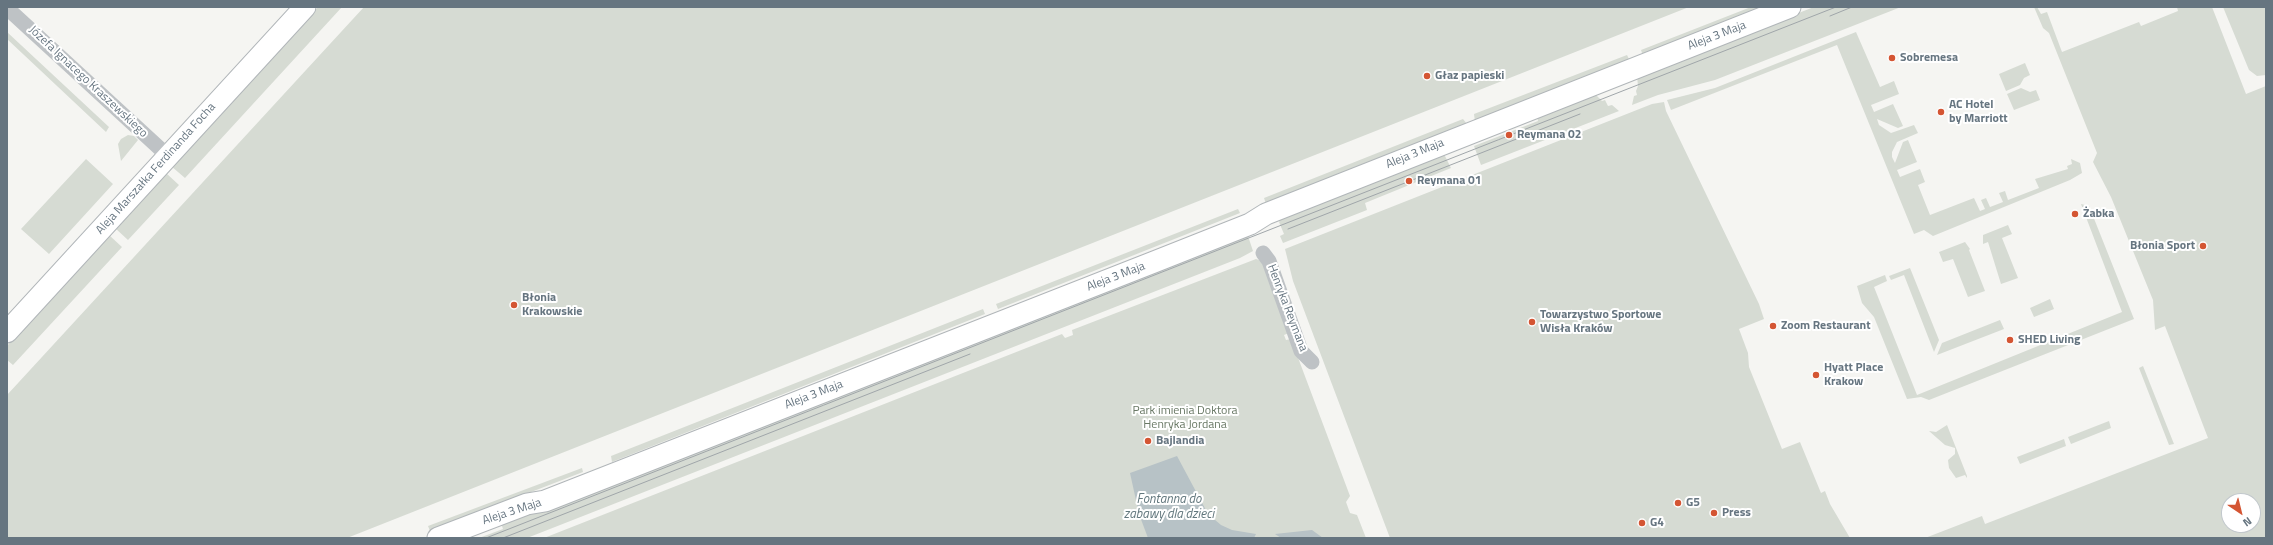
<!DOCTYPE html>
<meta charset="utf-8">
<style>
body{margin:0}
#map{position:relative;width:2273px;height:545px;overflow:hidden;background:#f5f5f2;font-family:"Titillium Web",sans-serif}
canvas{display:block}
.frame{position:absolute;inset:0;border:8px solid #667580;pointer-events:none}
.north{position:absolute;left:2221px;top:493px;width:40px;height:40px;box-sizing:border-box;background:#fff;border:1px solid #c2c8cc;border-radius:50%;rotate:145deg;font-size:11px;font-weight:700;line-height:16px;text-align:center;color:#667580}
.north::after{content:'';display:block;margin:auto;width:14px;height:18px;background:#d45533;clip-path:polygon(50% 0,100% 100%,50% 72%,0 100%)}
</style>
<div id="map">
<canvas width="2273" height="545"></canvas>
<div class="frame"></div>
<div class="north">N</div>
</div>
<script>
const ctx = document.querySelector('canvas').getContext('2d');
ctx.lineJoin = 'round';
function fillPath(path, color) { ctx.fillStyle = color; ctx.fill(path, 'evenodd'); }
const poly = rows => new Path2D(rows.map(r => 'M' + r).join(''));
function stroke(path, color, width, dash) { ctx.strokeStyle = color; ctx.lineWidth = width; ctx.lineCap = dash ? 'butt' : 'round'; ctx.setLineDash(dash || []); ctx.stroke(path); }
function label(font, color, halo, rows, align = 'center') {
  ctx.font = font + ' "Titillium Web",sans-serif'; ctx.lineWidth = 4; ctx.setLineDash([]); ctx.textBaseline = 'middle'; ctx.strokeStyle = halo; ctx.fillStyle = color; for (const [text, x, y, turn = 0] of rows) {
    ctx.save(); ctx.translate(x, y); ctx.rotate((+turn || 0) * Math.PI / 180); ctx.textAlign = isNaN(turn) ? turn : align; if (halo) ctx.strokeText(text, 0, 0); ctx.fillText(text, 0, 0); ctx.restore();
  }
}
const green = poly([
 [318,7,342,7,185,178,171,166],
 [364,7,1689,7,347,538,7,538,7,395],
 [1751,7,1767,7,1643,56,1641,50],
 [1814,7,1901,7,1715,80,1658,95,1632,105,1634,96,1637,95,1636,91,1638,86,1637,76],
 [2034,7,2037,7,2041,14,2047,12,2062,52,2139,22,2141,26,2178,11,2177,7,2212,7,2246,94,2266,86,2266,538,1925,538,1982,516,1985,524,2208,438,2165,326,2155,330,2153,300,2111,197,2093,162,2097,153,2049,33,2043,28],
 [2229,501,2253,501,2253,525,2229,525],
 [2223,7,2266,7,2266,75,2257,76,2249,70],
 [7,32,109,127,106,132,7,39],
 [1856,32,1880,87,1894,81,1899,94,1871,105,1874,112,1893,104,1903,126,1898,128,1877,119,1879,125,1891,133,1914,125,1918,133,1897,142,1892,152,1892,157,1895,163,1903,142,1908,140,1917,162,1897,170,1900,177,1920,169,1925,182,1918,185,1930,215,1974,198,1980,211,1985,209,1981,200,1986,198,1990,207,2003,202,1999,193,2005,191,2008,200,2039,188,2035,179,2068,169,2067,166,2072,164,2071,159,2080,163,2082,173,2070,180,1933,236,1924,230,1914,234,1837,45,1671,110,1667,100,1715,88],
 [1627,55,1630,61,1475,122,1474,114],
 [2025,63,2030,75,2024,78,2020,85,2006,91,1999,74],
 [2021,88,2030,92,2036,90,2040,100,2014,110,2007,94],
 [1594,93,1602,101,1605,100,1608,106,1612,105,1619,111,1481,165,1474,146,1538,121,1537,116],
 [1664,102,1666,111,1759,304,1764,319,1739,329,1748,353,1749,367,1782,449,1800,442,1821,493,1825,491,1830,504,1850,538,1390,538,1293,281,1285,249,1652,104],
 [1463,119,1467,124,1266,204,1264,198],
 [128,135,134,136,138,140,121,161,118,144,121,139],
 [1444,154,1451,168,1365,203,1367,210,1283,243,1280,236,1284,234,1279,222,1281,219],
 [86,159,113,184,49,254,21,229],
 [166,173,179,185,128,240,115,228],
 [2081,204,2089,206,2134,319,1929,400,1921,397,1907,399,1874,317,1862,303,1857,286,1885,275,1887,281,1874,287,1917,395,2122,312],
 [1238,209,1240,213,998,309,996,304],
 [2008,225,2012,234,2002,238,2018,278,2001,284,1988,242,1983,244,1983,235],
 [1246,230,1253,251,1240,258,527,538,479,538,503,529,501,523],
 [109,235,122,247,13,365,7,360,7,346],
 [1965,242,1970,249,1969,250,1985,291,1968,297,1953,259,1943,262,1939,252],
 [1256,259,1262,261,1289,333,1284,335,1286,340,1291,339,1350,496,1346,502,1350,513,1357,515,1366,538,544,538,1062,334,1065,338,1073,335,1072,330],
 [1910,268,1939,340,1934,352,1904,275,1891,280,1889,276],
 [2050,299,2054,309,2034,317,2030,308],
 [983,309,985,314,612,462,611,456],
 [2000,320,2004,329,1937,355,1942,343],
 [2143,366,2174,444,2169,445,2139,368],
 [2109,421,2111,428,2071,444,2068,437],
 [1947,425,1967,476,1967,478,1965,475,1956,478,1949,468,1948,460,1955,454,1955,448,1945,445,1929,431,1936,432],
 [2064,439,2066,446,2020,464,2017,457],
 [582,468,583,472,430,531,428,526]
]);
const water = poly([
 [1177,456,1208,514,1221,525,1232,530,1256,534,1254,538,1148,538,1139,514,1130,473],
 [1312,530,1323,538,1281,538,1275,534]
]);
const street = poly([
 [7,8,168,156],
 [1263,253,1269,261,1301,351,1312,362]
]);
const secondary = poly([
 [7,332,305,7],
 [438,538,527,504,545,501,1154,262,1250,224,1266,214,1790,7]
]);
const tram = poly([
 [1830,16,1852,7],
 [1288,229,1580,114],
 [486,538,1836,7],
 [503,538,970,354]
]);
const markers = [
 [1892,58,4,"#d45533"],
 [1427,76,4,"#d45533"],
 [1941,112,4,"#d45533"],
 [1509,135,4,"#d45533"],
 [1409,181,4,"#d45533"],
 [2075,214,4,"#d45533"],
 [2203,246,4,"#d45533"],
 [514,305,4,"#d45533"],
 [1532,322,4,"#d45533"],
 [1773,326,4,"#d45533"],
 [2010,340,4,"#d45533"],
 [1816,375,4,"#d45533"],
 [1148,441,4,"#d45533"],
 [1678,503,4,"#d45533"],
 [1714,513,4,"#d45533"],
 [1642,523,4,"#d45533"]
];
const streetNames = [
 ["Aleja 3 Maja",1717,36,-21],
 ["Józefa Ignacego Kraszewskiego",88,82,43],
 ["Aleja 3 Maja",1415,154,-22],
 ["Aleja Marszałka Ferdinanda Focha",156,169,-48],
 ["Aleja 3 Maja",1116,277,-21],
 ["Henryka Reymana",1287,308,69],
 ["Aleja 3 Maja",814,395,-21],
 ["Aleja 3 Maja",512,512,-18]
];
const poiNames = [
 ["Sobremesa",1900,58],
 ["Głaz papieski",1435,76],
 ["AC Hotel",1949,105],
 ["by Marriott",1949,119],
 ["Reymana 02",1517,135],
 ["Reymana 01",1417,181],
 ["Żabka",2083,214],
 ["Błonia Sport",2195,246,"right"],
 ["Błonia",522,298],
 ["Krakowskie",522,312],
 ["Towarzystwo Sportowe",1540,315],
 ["Wisła Kraków",1540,329],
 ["Zoom Restaurant",1781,326],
 ["SHED Living",2018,340],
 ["Hyatt Place",1824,368],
 ["Krakow",1824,382],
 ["Bajlandia",1156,441],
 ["G5",1686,503],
 ["Press",1722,513],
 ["G4",1650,523]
];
const parkNames = [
 ["Park imienia Doktora",1185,411],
 ["Henryka Jordana",1185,425]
];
const waterNames = [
 ["Fontanna do",1169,500],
 ["zabawy dla dzieci",1169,515]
];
fillPath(green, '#d6dbd3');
fillPath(water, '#b7c2c6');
stroke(secondary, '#b1b6b9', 23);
stroke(street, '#bec2c5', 15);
stroke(secondary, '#fff', 21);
stroke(tram, '#a0a6aa', 1);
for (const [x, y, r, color] of markers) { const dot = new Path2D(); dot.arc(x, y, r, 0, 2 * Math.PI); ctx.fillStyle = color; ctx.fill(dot); stroke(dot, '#fff', 1.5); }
label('12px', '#667580', '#fff', streetNames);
label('bold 12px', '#667580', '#fff', poiNames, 'left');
label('12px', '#697865', '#fff', parkNames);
label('italic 13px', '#62777d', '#fff', waterNames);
</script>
